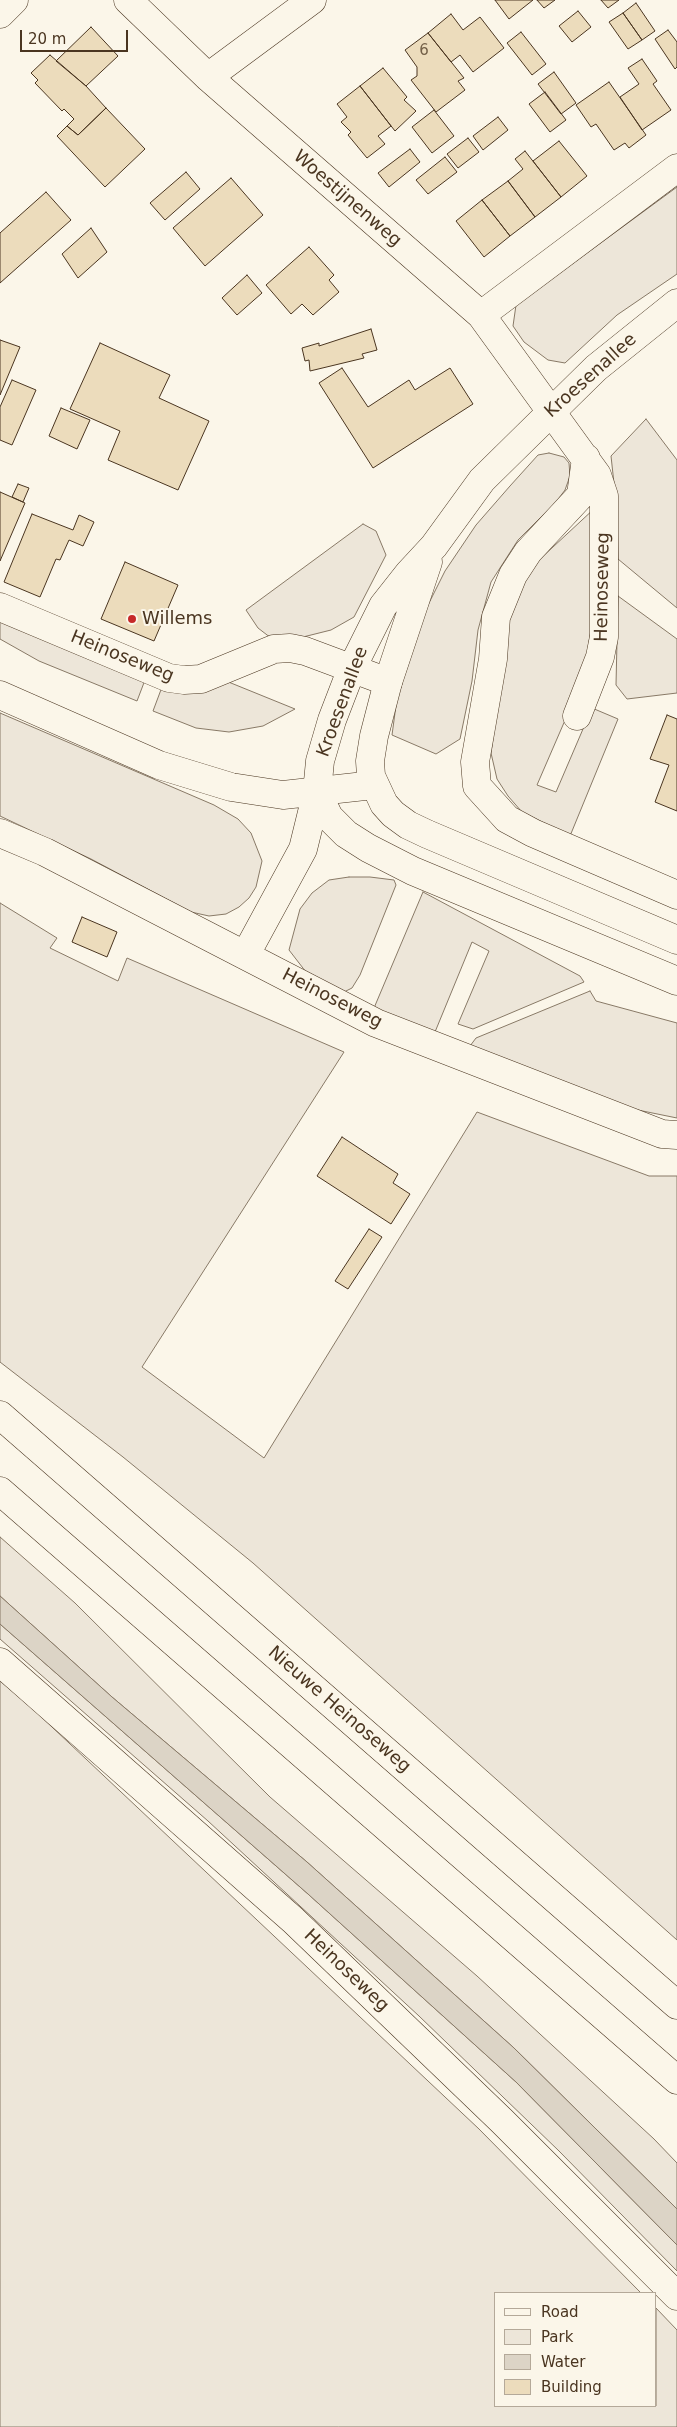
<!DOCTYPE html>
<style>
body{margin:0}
#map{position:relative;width:677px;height:2427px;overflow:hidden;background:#fbf6e9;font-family:"DejaVu Sans",sans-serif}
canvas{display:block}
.legend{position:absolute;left:494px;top:2292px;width:162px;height:115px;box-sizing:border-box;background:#fbf6e9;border:1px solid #b4a999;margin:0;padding:6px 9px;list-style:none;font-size:15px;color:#4a3520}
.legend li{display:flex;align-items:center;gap:10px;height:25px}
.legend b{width:25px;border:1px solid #b4a999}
.scale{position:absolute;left:20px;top:30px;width:108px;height:22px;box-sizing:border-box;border:2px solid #4a3520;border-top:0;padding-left:6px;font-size:15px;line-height:18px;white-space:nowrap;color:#4a3520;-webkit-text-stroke:4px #fbf6e9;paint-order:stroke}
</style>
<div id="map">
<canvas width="677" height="2427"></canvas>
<ul class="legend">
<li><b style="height:6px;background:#fbf6e9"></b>Road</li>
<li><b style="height:14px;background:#ede6d9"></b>Park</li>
<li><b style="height:14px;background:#dcd4c6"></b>Water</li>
<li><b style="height:14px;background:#ecdcbc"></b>Building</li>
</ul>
<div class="scale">20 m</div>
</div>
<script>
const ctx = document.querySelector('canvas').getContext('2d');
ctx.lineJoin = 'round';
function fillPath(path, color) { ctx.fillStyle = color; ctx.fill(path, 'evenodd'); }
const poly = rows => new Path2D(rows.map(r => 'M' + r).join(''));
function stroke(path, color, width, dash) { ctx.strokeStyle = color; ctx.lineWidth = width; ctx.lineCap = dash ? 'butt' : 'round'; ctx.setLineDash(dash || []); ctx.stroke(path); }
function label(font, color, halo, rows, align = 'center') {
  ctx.font = font + ' "DejaVu Sans",sans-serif'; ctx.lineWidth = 4; ctx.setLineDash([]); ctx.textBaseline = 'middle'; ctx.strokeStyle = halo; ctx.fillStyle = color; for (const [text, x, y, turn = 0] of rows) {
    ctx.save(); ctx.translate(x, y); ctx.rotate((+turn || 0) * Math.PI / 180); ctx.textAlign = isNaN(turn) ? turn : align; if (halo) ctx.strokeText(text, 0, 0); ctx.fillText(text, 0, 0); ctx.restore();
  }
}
const green = poly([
 [677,187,677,274,617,315,565,363,548,360,524,342,513,326,516,305,677,187],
 [646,419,677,460,677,608,618,559,617,511,611,456,646,419],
 [549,453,564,457,569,463,570,476,565,490,556,502,518,540,491,582,478,630,472,681,460,739,436,754,392,735,397,698,427,607,445,571,476,525,510,486,538,455,549,453],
 [595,508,591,630,586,660,566,718,537,785,556,792,592,708,618,719,570,836,522,812,508,796,497,779,491,753,510,613,521,587,539,560,595,508],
 [363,524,376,531,386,555,354,617,331,630,295,639,271,638,258,628,246,610,363,524],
 [618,596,677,639,677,693,627,699,616,685,618,596],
 [0,618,145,680,137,701,39,661,0,639,0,618],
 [226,681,295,709,263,726,229,732,196,728,153,711,162,687,226,681],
 [0,713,214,805,238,819,251,833,262,861,256,887,249,898,239,907,226,914,209,916,191,912,91,859,0,816,0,713],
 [349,877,370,877,394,880,396,885,360,975,352,988,344,992,306,972,289,950,300,909,312,893,329,880,349,877],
 [423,892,580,976,584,982,473,1029,458,1024,489,951,472,942,435,1032,374,1008,423,892],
 [0,903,57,938,50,948,118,981,127,958,344,1052,142,1367,264,1458,477,1112,649,1176,677,1176,677,1940,253,1563,123,1457,0,1362,0,903],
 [590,991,596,1001,677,1023,677,1118,623,1107,470,1046,476,1038,590,991],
 [0,1537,75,1603,270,1797,477,1976,654,2139,677,2163,677,2209,514,2048,307,1862,112,1697,0,1596,0,1537],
 [0,1624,308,1894,516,2082,677,2245,677,2271,559,2151,419,2016,208,1821,0,1639,0,1624],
 [0,1681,35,1711,479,2129,641,2293,496,2293,496,2406,656,2406,656,2308,677,2330,677,2427,0,2427,0,1681]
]);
const water = poly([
 [0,1596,112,1697,307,1862,514,2048,677,2209,677,2245,516,2082,308,1894,0,1624,0,1596]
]);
const building = poly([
 [495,0,533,0,509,19,495,0],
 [537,0,555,0,544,8,537,0],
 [601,0,619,0,608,8,601,0],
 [636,3,655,31,642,40,623,13,636,3],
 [578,11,591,27,572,42,559,26,578,11],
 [623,13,642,40,628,49,609,22,623,13],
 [451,14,463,30,480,17,504,48,473,72,460,55,451,62,428,33,451,14],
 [91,27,118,56,86,86,56,61,91,27],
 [668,30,677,42,677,67,675,69,655,39,668,30],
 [521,32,546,64,532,75,507,43,521,32],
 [428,33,464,78,458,81,465,90,436,112,411,80,417,76,417,67,405,50,428,33],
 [50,55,86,86,106,108,78,135,67,126,74,119,64,109,62,111,35,83,38,80,31,73,50,55],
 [642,59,657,81,653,84,671,110,642,130,620,97,639,84,628,68,642,59],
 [383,68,407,97,404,100,416,111,395,131,360,86,383,68],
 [554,72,576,103,561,114,538,84,554,72],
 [609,82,646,135,629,148,625,143,614,150,596,124,591,127,576,105,609,82],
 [360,86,391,126,378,136,385,144,367,158,348,135,351,132,341,122,347,117,337,104,360,86],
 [545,92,566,120,550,132,529,104,545,92],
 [106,108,145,149,105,187,57,136,67,126,78,135,106,108],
 [434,110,454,136,432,153,412,127,434,110],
 [498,117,508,130,483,150,473,136,498,117],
 [468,138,479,152,458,168,447,154,468,138],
 [559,141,587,176,561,197,533,161,559,141],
 [410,149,420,162,389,187,378,173,410,149],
 [525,151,561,197,535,217,508,181,523,169,515,159,525,151],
 [445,157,457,172,428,194,416,180,445,157],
 [186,172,200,189,165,220,150,203,186,172],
 [231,178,263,215,205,266,173,228,231,178],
 [508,181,535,217,510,236,482,200,508,181],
 [46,192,71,220,0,283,0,233,46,192],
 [482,200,510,236,484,257,456,221,482,200],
 [91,228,107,252,78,278,62,254,91,228],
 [309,247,334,275,329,280,339,292,313,315,302,304,291,314,266,285,309,247],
 [247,275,262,293,237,315,222,298,247,275],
 [371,329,377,350,362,354,364,358,310,371,309,360,305,361,302,348,319,343,319,346,371,329],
 [0,340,20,347,0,395,0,340],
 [100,343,170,375,159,398,209,421,178,490,108,460,120,431,70,409,100,343],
 [342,368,368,407,409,380,415,390,450,368,473,404,373,468,319,383,342,368],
 [12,380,36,390,12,445,0,440,0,407,12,380],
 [61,408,90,420,77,449,49,436,61,408],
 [18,484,29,488,23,502,12,497,18,484],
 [0,492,25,503,0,561,0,492],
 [32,514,73,530,79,515,94,522,83,546,69,540,60,560,56,559,40,597,4,582,32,514],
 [125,562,178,585,154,641,101,619,125,562],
 [667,715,677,719,677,811,655,802,669,765,650,759,667,715],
 [82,917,117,932,107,957,72,942,82,917],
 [342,1137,398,1174,393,1183,410,1194,391,1224,317,1176,342,1137],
 [369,1229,382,1237,348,1289,335,1281,369,1229]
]);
const street = poly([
 [128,0,208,77,481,315,597,475,604,496,604,637,600,657,577,716],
 [0,14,14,0],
 [208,77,312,0],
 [481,315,677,168],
 [586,458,581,495,528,552,513,575,496,617,493,659,475,762,477,786,507,819,533,833,677,895],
 [0,607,169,678,184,680,201,679,274,649,290,648,305,651,388,682],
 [0,695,159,765,231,787,283,795,374,785],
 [0,833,45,852,376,1023,662,1134,677,1135],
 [246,954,303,849,317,792],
 [0,1662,293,1920,502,2121,677,2296]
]);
const secondary = poly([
 [677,303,596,368,482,480,434,546,409,573,383,606,352,668,332,720,320,761,317,792,329,817,346,834,368,848,413,871,677,981],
 [428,562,388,682,374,736,370,761,371,776,384,804,393,814,408,825,427,834,677,940]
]);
const highway = poly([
 [0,1415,677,2005],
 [0,1491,677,2080]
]);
const markers = [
 [132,619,5,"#c62828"]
];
const numberNames = [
 ["6",424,51]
];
const streetNames = [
 ["Woestijnenweg",347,199,41],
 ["Kroesenallee",591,376,-42],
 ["Heinoseweg",603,587,-89],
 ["Heinoseweg",122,657,22],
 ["Kroesenallee",343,702,-70],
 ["Heinoseweg",332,999,27],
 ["Nieuwe Heinoseweg",339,1710,41],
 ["Heinoseweg",346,1971,44]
];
const poiNames = [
 ["Willems",142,619]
];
fillPath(green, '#ede6d9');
stroke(green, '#887966', 1);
fillPath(water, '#dcd4c6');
stroke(water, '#887966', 1);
fillPath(building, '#ecdcbc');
stroke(building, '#4a3520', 1);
stroke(street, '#4a3520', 29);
stroke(secondary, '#4a3520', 29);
stroke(highway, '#4a3520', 29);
stroke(street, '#fbf6e9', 28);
stroke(secondary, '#fbf6e9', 28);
stroke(highway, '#fbf6e9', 28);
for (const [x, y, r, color] of markers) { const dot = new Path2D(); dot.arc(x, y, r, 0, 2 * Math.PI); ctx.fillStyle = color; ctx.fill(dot); stroke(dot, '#fbf6e9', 2); }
label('15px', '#725f47', null, numberNames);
label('18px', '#4a3520', '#fbf6e9', streetNames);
label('18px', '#4a3520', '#fbf6e9', poiNames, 'left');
</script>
